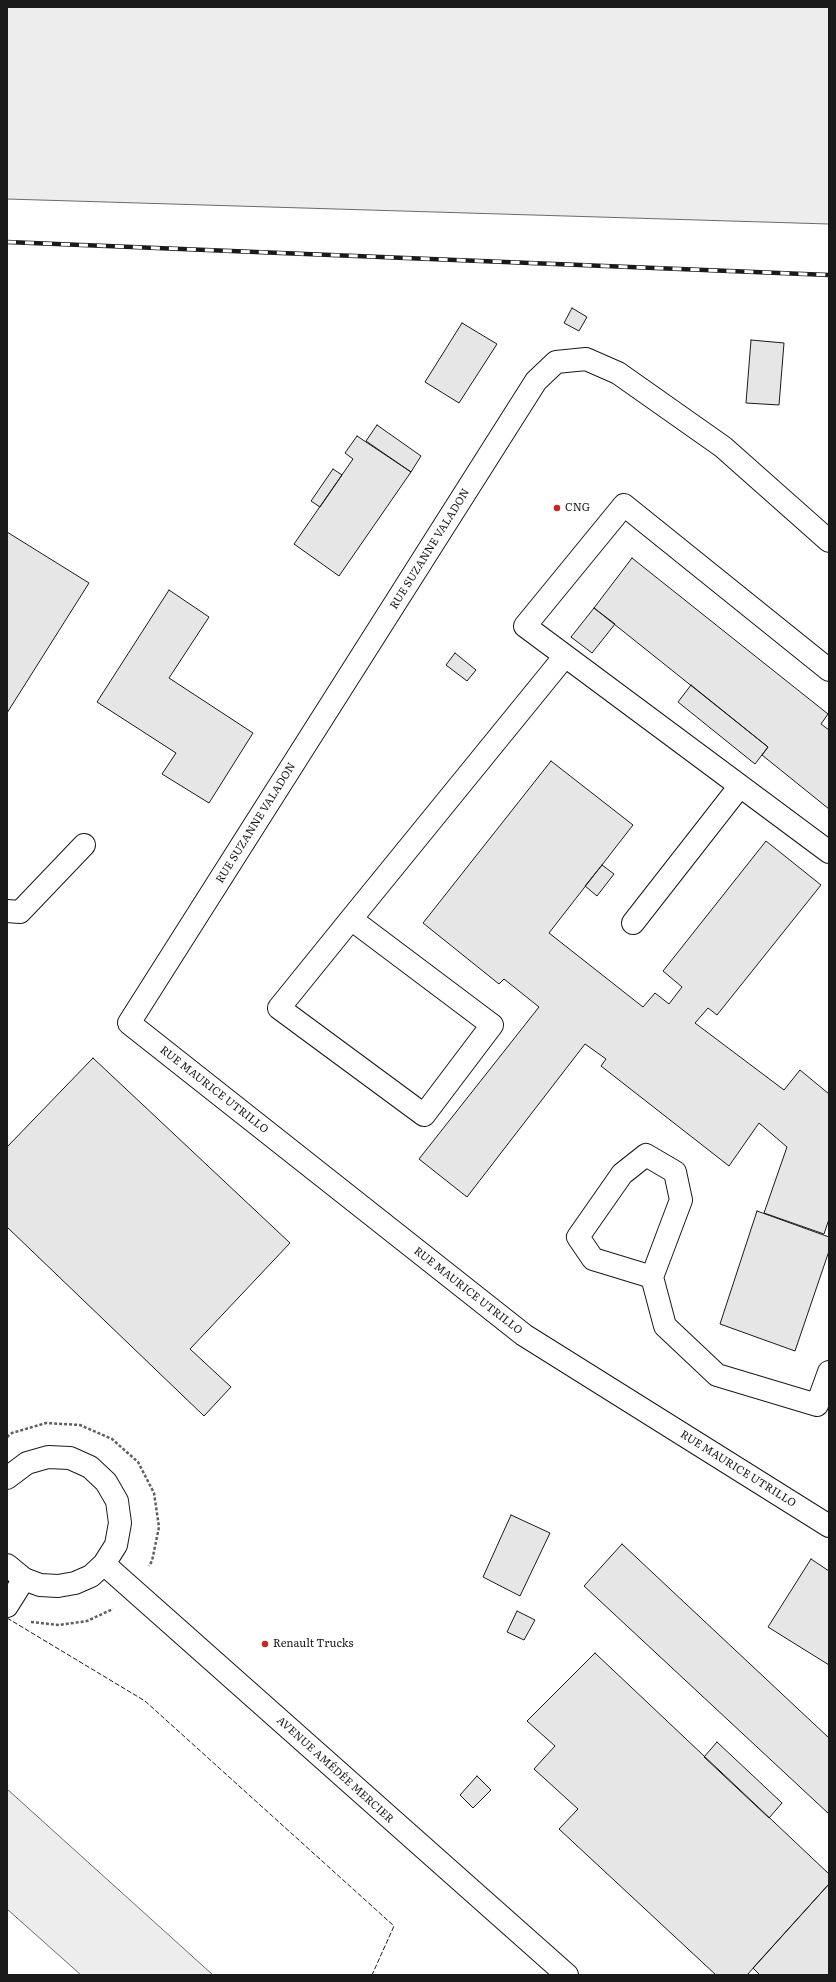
<!DOCTYPE html>
<meta charset="utf-8">
<style>
body{margin:0}
#map{position:relative;width:836px;height:1982px;overflow:hidden;background:#fff;font-family:Literata,serif}
canvas{display:block}
.frame{position:absolute;inset:0;border:8px solid #1a1a1a;pointer-events:none}
</style>
<div id="map">
<canvas width="836" height="1982"></canvas>
<div class="frame"></div>
</div>
<script>
const ctx = document.querySelector('canvas').getContext('2d');
ctx.lineJoin = 'round';
function fillPath(path, color) { ctx.fillStyle = color; ctx.fill(path, 'evenodd'); }
const poly = rows => new Path2D(rows.map(r => 'M' + r).join(''));
function stroke(path, color, width, dash) { ctx.strokeStyle = color; ctx.lineWidth = width; ctx.lineCap = dash ? 'butt' : 'round'; ctx.setLineDash(dash || []); ctx.stroke(path); }
function label(font, color, halo, rows, align = 'center') {
  ctx.font = font + ' Literata,serif'; ctx.lineWidth = 3; ctx.setLineDash([]); ctx.textBaseline = 'middle'; ctx.strokeStyle = halo; ctx.fillStyle = color; for (const [text, x, y, turn = 0] of rows) {
    ctx.save(); ctx.translate(x, y); ctx.rotate((+turn || 0) * Math.PI / 180); ctx.textAlign = isNaN(turn) ? turn : align; if (halo) ctx.strokeText(text, 0, 0); ctx.fillText(text, 0, 0); ctx.restore();
  }
}
const built = poly([
 [7,7,829,7,829,224,7,199,7,7],
 [7,1789,213,1975,81,1975,7,1909,7,1789]
]);
const building = poly([
 [572,308,587,317,579,331,564,323,572,308],
 [462,323,497,344,459,403,425,382,462,323],
 [751,340,784,343,779,405,746,403,751,340],
 [377,425,421,456,411,472,366,441,377,425],
 [357,436,411,472,339,576,294,544,353,459,345,453,357,436],
 [333,469,342,475,320,507,311,501,333,469],
 [7,532,89,583,7,713,7,532],
 [632,558,828,714,821,724,829,730,829,809,762,755,768,747,594,608,632,558],
 [169,590,209,617,169,678,253,733,209,803,162,774,176,753,97,702,169,590],
 [594,608,615,624,592,653,571,637,594,608],
 [455,653,476,670,467,681,446,665,455,653],
 [691,685,768,747,755,764,678,702,691,685],
 [551,761,633,825,549,933,643,1007,655,993,669,1004,682,987,663,971,766,841,821,885,717,1015,708,1008,695,1023,784,1090,800,1070,829,1094,829,1219,824,1234,764,1213,787,1147,759,1123,729,1166,601,1066,606,1059,585,1044,467,1197,419,1159,539,1007,504,979,499,984,423,923,551,761],
 [602,865,614,874,597,896,585,886,602,865],
 [93,1058,290,1243,190,1349,231,1387,204,1416,7,1227,7,1147,93,1058],
 [757,1211,829,1237,829,1251,795,1351,720,1324,757,1211],
 [511,1515,550,1533,520,1596,483,1577,511,1515],
 [622,1544,829,1738,829,1814,584,1586,622,1544],
 [811,1559,829,1571,829,1665,768,1627,811,1559],
 [517,1611,535,1620,524,1640,507,1632,517,1611],
 [595,1653,829,1874,829,1884,747,1975,716,1975,559,1829,578,1809,534,1769,555,1746,527,1721,595,1653],
 [717,1742,782,1803,769,1818,704,1757,717,1742],
 [477,1776,491,1790,473,1808,460,1795,477,1776],
 [829,1884,829,1975,760,1975,753,1968,829,1884]
]);
const path = poly([
 [7,1437,12,1433,46,1423,80,1425,112,1439,138,1462,154,1493,159,1527,152,1561,149,1566],
 [31,1622,59,1625,87,1621,113,1609]
]);
const minor = poly([
 [829,541,723,447,618,373,586,359,556,362,536,381,129,1023,524,1335,829,1526],
 [829,670,624,505,525,626,829,852],
 [7,911,20,912,84,845],
 [351,919,492,1025,424,1115,279,1008,351,919,565,656],
 [633,923,740,786],
 [652,1277,593,1259,578,1237,622,1174,646,1155,675,1172,681,1200,652,1277,665,1326,717,1375,817,1405,829,1372],
 [7,1606,24,1579]
]);
const major = poly([
 [7,1478,27,1463,48,1457,70,1458,90,1467,106,1482,117,1501,120,1523,116,1545,104,1564,91,1576,75,1583,58,1586,40,1585,24,1579,7,1565],
 [104,1564,567,1975]
]);
const rail = poly([
 [7,242,829,275]
]);
const fence = poly([
 [7,1618,145,1701,394,1926,372,1975]
]);
const markers = [
 [557,508,4,"#c62828"],
 [265,1644,4,"#c62828"]
];
const poiNames = [
 ["CNG",565,508],
 ["Renault Trucks",273,1644]
];
const streetNames = [
 ["RUE SUZANNE VALADON",430,549,-58],
 ["RUE SUZANNE VALADON",256,823,-58],
 ["RUE MAURICE UTRILLO",214,1090,38],
 ["RUE MAURICE UTRILLO",468,1291,38],
 ["RUE MAURICE UTRILLO",738,1469,32],
 ["AVENUE AMÉDÉE MERCIER",335,1770,42]
];
fillPath(built, '#ededed');
stroke(built, '#6a6a6a', 1);
fillPath(building, '#e6e6e6');
stroke(building, '#1a1a1a', 1);
stroke(minor, '#1a1a1a', 24);
stroke(major, '#1a1a1a', 24);
stroke(path, '#5f5f5f', 2.5, [3, 2]);
stroke(minor, '#fff', 22);
stroke(major, '#fff', 22);
stroke(rail, '#1a1a1a', 4.5);
stroke(rail, '#fff', 3, [9]);
stroke(fence, '#1a1a1a', 1, [5, 2]);
for (const [x, y, r, color] of markers) { const dot = new Path2D(); dot.arc(x, y, r, 0, 2 * Math.PI); ctx.fillStyle = color; ctx.fill(dot); stroke(dot, '#fff', 1.5); }
label('11px', '#1a1a1a', '#fff', poiNames, 'left');
label('11px', '#1a1a1a', '#fff', streetNames);
</script>
